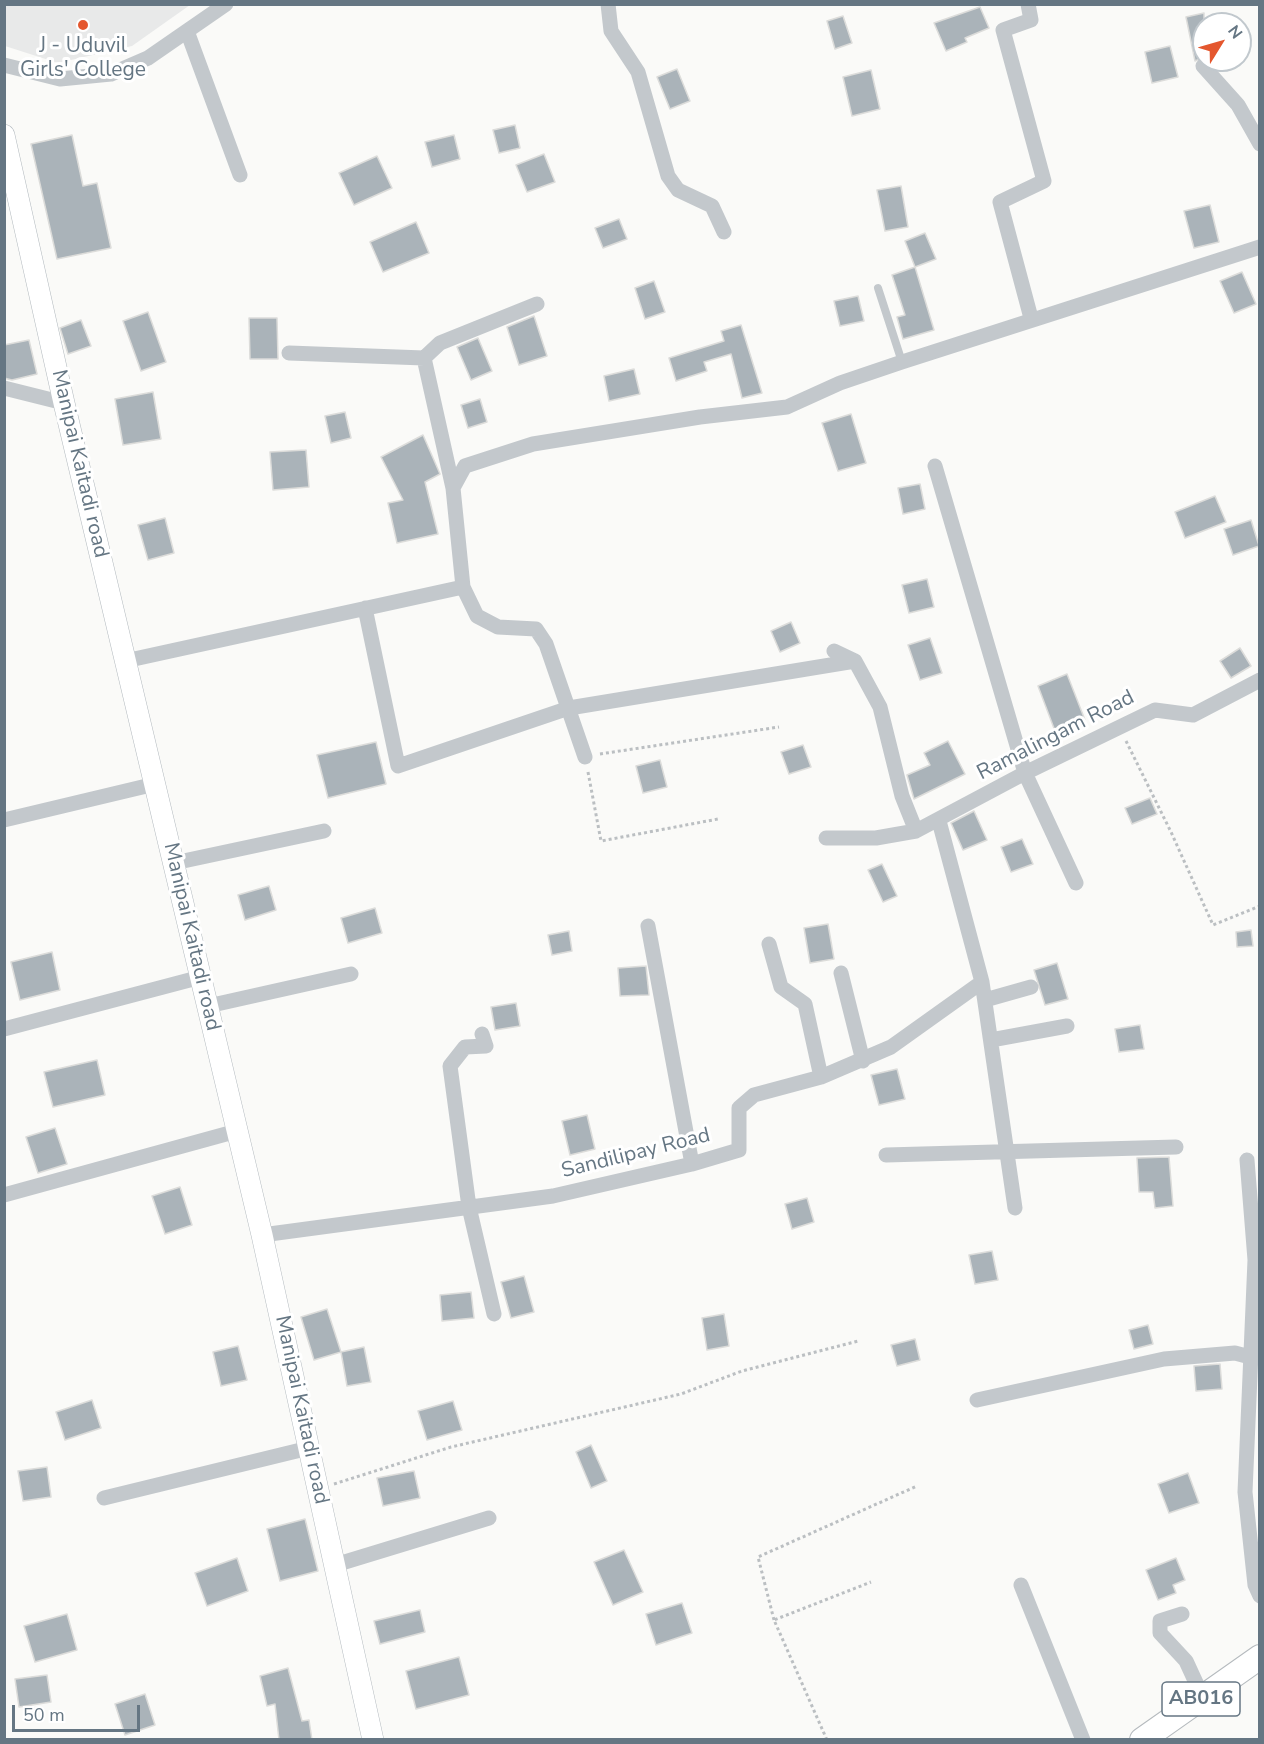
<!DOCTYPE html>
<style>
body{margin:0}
#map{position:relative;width:1264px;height:1744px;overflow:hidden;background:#fafaf8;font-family:"Nunito Sans",sans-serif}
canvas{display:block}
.frame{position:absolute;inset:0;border:6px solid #657683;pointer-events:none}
.north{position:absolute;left:1192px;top:12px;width:60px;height:60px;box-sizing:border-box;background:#fff;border:2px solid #c1c8cd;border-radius:50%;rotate:53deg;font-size:16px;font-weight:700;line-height:24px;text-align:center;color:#657683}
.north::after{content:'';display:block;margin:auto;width:21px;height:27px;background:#e4572e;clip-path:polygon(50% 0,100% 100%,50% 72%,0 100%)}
.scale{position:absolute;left:12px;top:1705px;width:128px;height:27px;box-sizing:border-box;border:3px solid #657683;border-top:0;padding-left:8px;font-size:18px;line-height:21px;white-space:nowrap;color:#657683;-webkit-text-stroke:4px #fff;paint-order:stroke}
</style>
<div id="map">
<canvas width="1264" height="1744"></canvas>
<div class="frame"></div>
<div class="north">N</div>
<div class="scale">50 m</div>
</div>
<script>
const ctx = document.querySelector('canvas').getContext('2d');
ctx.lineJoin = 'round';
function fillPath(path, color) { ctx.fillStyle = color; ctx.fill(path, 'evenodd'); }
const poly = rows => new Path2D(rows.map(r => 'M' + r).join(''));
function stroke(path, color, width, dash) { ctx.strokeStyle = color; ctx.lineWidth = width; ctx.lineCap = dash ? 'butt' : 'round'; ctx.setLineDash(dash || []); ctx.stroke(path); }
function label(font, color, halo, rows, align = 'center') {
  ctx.font = font + ' "Nunito Sans",sans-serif'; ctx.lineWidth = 6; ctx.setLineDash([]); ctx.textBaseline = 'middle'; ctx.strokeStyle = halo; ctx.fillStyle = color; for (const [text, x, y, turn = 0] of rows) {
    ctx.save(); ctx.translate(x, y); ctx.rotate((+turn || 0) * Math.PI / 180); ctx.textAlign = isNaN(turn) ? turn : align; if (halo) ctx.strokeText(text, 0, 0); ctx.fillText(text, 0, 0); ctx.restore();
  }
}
const built = poly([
 [5,4,190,4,190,5,132,46,58,63,5,46]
]);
const building = poly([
 [980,7,989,28,965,38,967,42,946,51,934,23,980,7],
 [1204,13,1204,57,1195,61,1186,17,1204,13],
 [843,16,852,43,835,49,827,21,843,16],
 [1170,46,1178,77,1152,83,1145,52,1170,46],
 [677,69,690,101,670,109,657,77,677,69],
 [871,70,880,109,852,116,843,77,871,70],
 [515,125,520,148,499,153,493,130,515,125],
 [72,135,83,186,97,183,111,248,57,259,31,144,72,135],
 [454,135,460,159,432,167,425,142,454,135],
 [544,154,555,182,527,192,516,165,544,154],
 [377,156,392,188,354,205,339,173,377,156],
 [901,186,908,227,885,231,877,190,901,186],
 [1210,205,1219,242,1194,248,1184,211,1210,205],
 [619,219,627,239,603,248,595,228,619,219],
 [416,222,429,253,383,272,370,242,416,222],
 [925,233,936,259,915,267,905,241,925,233],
 [915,267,934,330,903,339,897,317,905,315,892,275,915,267],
 [1242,272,1256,304,1234,313,1220,281,1242,272],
 [654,281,665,312,645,319,635,288,654,281],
 [858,296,864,321,840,326,834,301,858,296],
 [148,312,166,362,141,371,123,321,148,312],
 [534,316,547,356,519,365,507,327,534,316],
 [249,318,277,318,278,359,250,359,249,318],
 [81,320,91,346,68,354,60,328,81,320],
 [741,325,762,393,742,398,731,354,704,362,707,371,676,381,669,358,724,341,721,331,741,325],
 [478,338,492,371,471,380,457,347,478,338],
 [29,340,37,374,12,380,4,378,4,345,29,340],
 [634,369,640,394,609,401,604,376,634,369],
 [153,392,161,439,123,445,115,399,153,392],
 [480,399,487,422,468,428,461,405,480,399],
 [345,412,351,438,331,443,325,416,345,412],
 [851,414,866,463,838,471,822,423,851,414],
 [423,435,440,474,425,482,438,534,397,543,388,503,403,500,381,457,423,435],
 [306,450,309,487,273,490,270,452,306,450],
 [920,484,925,509,903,514,898,488,920,484],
 [1215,496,1226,522,1185,538,1175,512,1215,496],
 [165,518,174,553,148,560,138,525,165,518],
 [1251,520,1259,546,1233,555,1224,529,1251,520],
 [927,579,934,607,909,613,902,585,927,579],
 [791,622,800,643,780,652,771,631,791,622],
 [930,638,942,673,920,680,908,645,930,638],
 [1240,648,1251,666,1231,678,1220,661,1240,648],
 [1067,674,1085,720,1055,731,1038,686,1067,674],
 [948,741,965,774,914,799,907,775,930,765,924,753,948,741],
 [376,742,386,784,328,798,317,755,376,742],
 [803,745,811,767,789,774,781,752,803,745],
 [660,760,667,787,643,793,636,766,660,760],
 [1150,798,1157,814,1132,824,1125,808,1150,798],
 [974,811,987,840,963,850,951,823,974,811],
 [1022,839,1033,864,1011,872,1001,847,1022,839],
 [882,864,897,896,883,902,868,870,882,864],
 [269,886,276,910,245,920,238,895,269,886],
 [375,908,382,933,348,943,341,918,375,908],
 [828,924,834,959,810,963,804,928,828,924],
 [1251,930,1253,946,1237,947,1236,932,1251,930],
 [569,931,572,951,552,955,548,935,569,931],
 [52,952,60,990,20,1000,11,962,52,952],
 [1057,963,1068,999,1045,1005,1034,970,1057,963],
 [646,966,649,995,620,996,618,968,646,966],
 [516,1003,520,1026,495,1030,491,1007,516,1003],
 [1140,1025,1144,1049,1119,1052,1115,1029,1140,1025],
 [97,1060,105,1095,53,1107,44,1072,97,1060],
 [897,1069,905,1099,879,1105,871,1075,897,1069],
 [587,1115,595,1149,570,1155,562,1121,587,1115],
 [55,1128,67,1164,38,1173,26,1137,55,1128],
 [1169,1157,1173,1206,1155,1208,1153,1192,1139,1192,1137,1158,1169,1157],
 [180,1187,192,1225,165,1234,152,1196,180,1187],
 [807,1198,814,1222,792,1229,785,1204,807,1198],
 [992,1251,998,1280,975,1284,969,1255,992,1251],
 [524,1276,534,1312,511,1318,501,1282,524,1276],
 [471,1292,474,1318,442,1321,440,1295,471,1292],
 [327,1309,341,1352,314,1360,301,1317,327,1309],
 [724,1314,729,1346,707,1350,702,1318,724,1314],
 [1148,1325,1153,1344,1134,1349,1129,1330,1148,1325],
 [915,1339,920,1360,897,1366,891,1345,915,1339],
 [238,1346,247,1380,221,1386,213,1352,238,1346],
 [364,1347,371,1382,347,1386,341,1352,364,1347],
 [1220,1364,1222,1389,1196,1391,1194,1366,1220,1364],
 [92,1400,101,1428,65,1440,56,1412,92,1400],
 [453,1401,462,1430,427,1440,418,1411,453,1401],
 [591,1445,607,1481,591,1488,576,1452,591,1445],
 [47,1467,51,1497,23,1501,18,1471,47,1467],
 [414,1471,420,1498,383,1506,377,1478,414,1471],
 [1188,1473,1199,1503,1169,1513,1158,1484,1188,1473],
 [305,1519,318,1571,280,1581,267,1529,305,1519],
 [624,1550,643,1592,613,1605,594,1562,624,1550],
 [237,1558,248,1591,207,1606,195,1573,237,1558],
 [1176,1558,1185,1580,1173,1585,1176,1593,1158,1600,1146,1570,1176,1558],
 [682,1603,692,1633,656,1645,646,1614,682,1603],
 [420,1610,425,1632,380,1644,374,1621,420,1610],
 [67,1614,77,1650,35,1662,24,1626,67,1614],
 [459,1657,469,1695,416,1709,406,1671,459,1657],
 [288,1668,302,1721,309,1720,312,1740,279,1740,275,1704,267,1706,260,1676,288,1668],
 [47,1675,51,1702,19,1707,15,1679,47,1675],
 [145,1694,155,1725,125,1735,115,1704,145,1694]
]);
const path = poly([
 [1126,741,1171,832,1213,925,1260,906],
 [600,754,779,727],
 [588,772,601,841,718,819],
 [334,1484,451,1447,681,1394,742,1371,858,1341],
 [774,1620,758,1557,917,1486],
 [827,1740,774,1620,871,1582]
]);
const lane = poly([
 [878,288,902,362]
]);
const street = poly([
 [608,4,611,31,638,72,668,176,678,190,712,206,724,232],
 [1028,4,1031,20,1003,30,1044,181,1000,202,1031,318],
 [187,31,240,175],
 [4,65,60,79,111,74,148,58,226,4],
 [1203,66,1238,105,1260,144],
 [289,353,424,358],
 [4,388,64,403],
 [935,466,1025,773,1076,883],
 [453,488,424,358,440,343,537,304],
 [365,608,398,766,569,708,855,661],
 [834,651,855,661,880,707,902,796,916,831],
 [125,661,463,587],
 [585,757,546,644,536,629,498,627,477,616,463,587,453,488,465,466,533,444,700,417,787,407,840,383,902,362,1260,247],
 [4,820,155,784],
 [826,838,876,838,916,831,1025,773,1155,710,1193,715,1260,680],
 [174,863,324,831],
 [648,926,692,1164],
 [769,944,781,987,805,1004,821,1077],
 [841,973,863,1061],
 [982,982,1015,1208],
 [985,1000,1031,987],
 [208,1006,351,974],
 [4,1029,201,977],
 [482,1034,486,1046,465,1047,450,1066,469,1207,494,1314],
 [991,1040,1067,1026],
 [886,1155,1176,1147],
 [1247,1160,1255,1260,1245,1492,1255,1585,1260,1596],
 [4,1195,237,1131],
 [262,1235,553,1196,692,1164,739,1150,739,1108,754,1095,821,1077,891,1047,982,982,939,821],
 [977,1400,1164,1359,1235,1353,1250,1357],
 [104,1498,309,1448],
 [335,1565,489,1518],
 [1021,1585,1083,1740],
 [1182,1614,1160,1621,1160,1633,1186,1661,1203,1698]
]);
const secondary = poly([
 [4,135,64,403,262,1235,373,1740]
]);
const primary = poly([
 [1142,1740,1260,1657]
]);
const markers = [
 [83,25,6,"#e4572e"]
];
const shields = [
 [1201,1699,78]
];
const shieldNames = [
 ["AB016",1201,1699]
];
const poiNames = [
 ["J - Uduvil",83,47],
 ["Girls' College",83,71]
];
const streetNames = [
 ["Manipai Kaitadi road",79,464,77],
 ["Ramalingam Road",1056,736,-27],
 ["Manipai Kaitadi road",191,937,77],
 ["Sandilipay Road",636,1154,-14],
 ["Manipai Kaitadi road",301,1410,78]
];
fillPath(built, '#e8e9e9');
fillPath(building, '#aab3b9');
stroke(building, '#dcdcda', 1.5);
stroke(secondary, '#b3babf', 22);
stroke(primary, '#b5babe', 26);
stroke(path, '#bbbfc2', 3, [3, 3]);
stroke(lane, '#c3c8cc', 8);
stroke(street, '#c3c8cc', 15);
stroke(secondary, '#fff', 21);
stroke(primary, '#fff', 24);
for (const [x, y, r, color] of markers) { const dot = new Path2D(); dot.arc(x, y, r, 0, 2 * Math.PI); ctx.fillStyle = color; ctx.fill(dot); stroke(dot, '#fff', 2); }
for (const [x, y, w] of shields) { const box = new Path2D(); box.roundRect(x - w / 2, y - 17, w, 34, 4.5); ctx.fillStyle = '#fff'; ctx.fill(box); stroke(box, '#657683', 1.5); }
label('bold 20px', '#657683', null, shieldNames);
label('21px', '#657683', '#fff', poiNames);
label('21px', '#657683', '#fff', streetNames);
</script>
